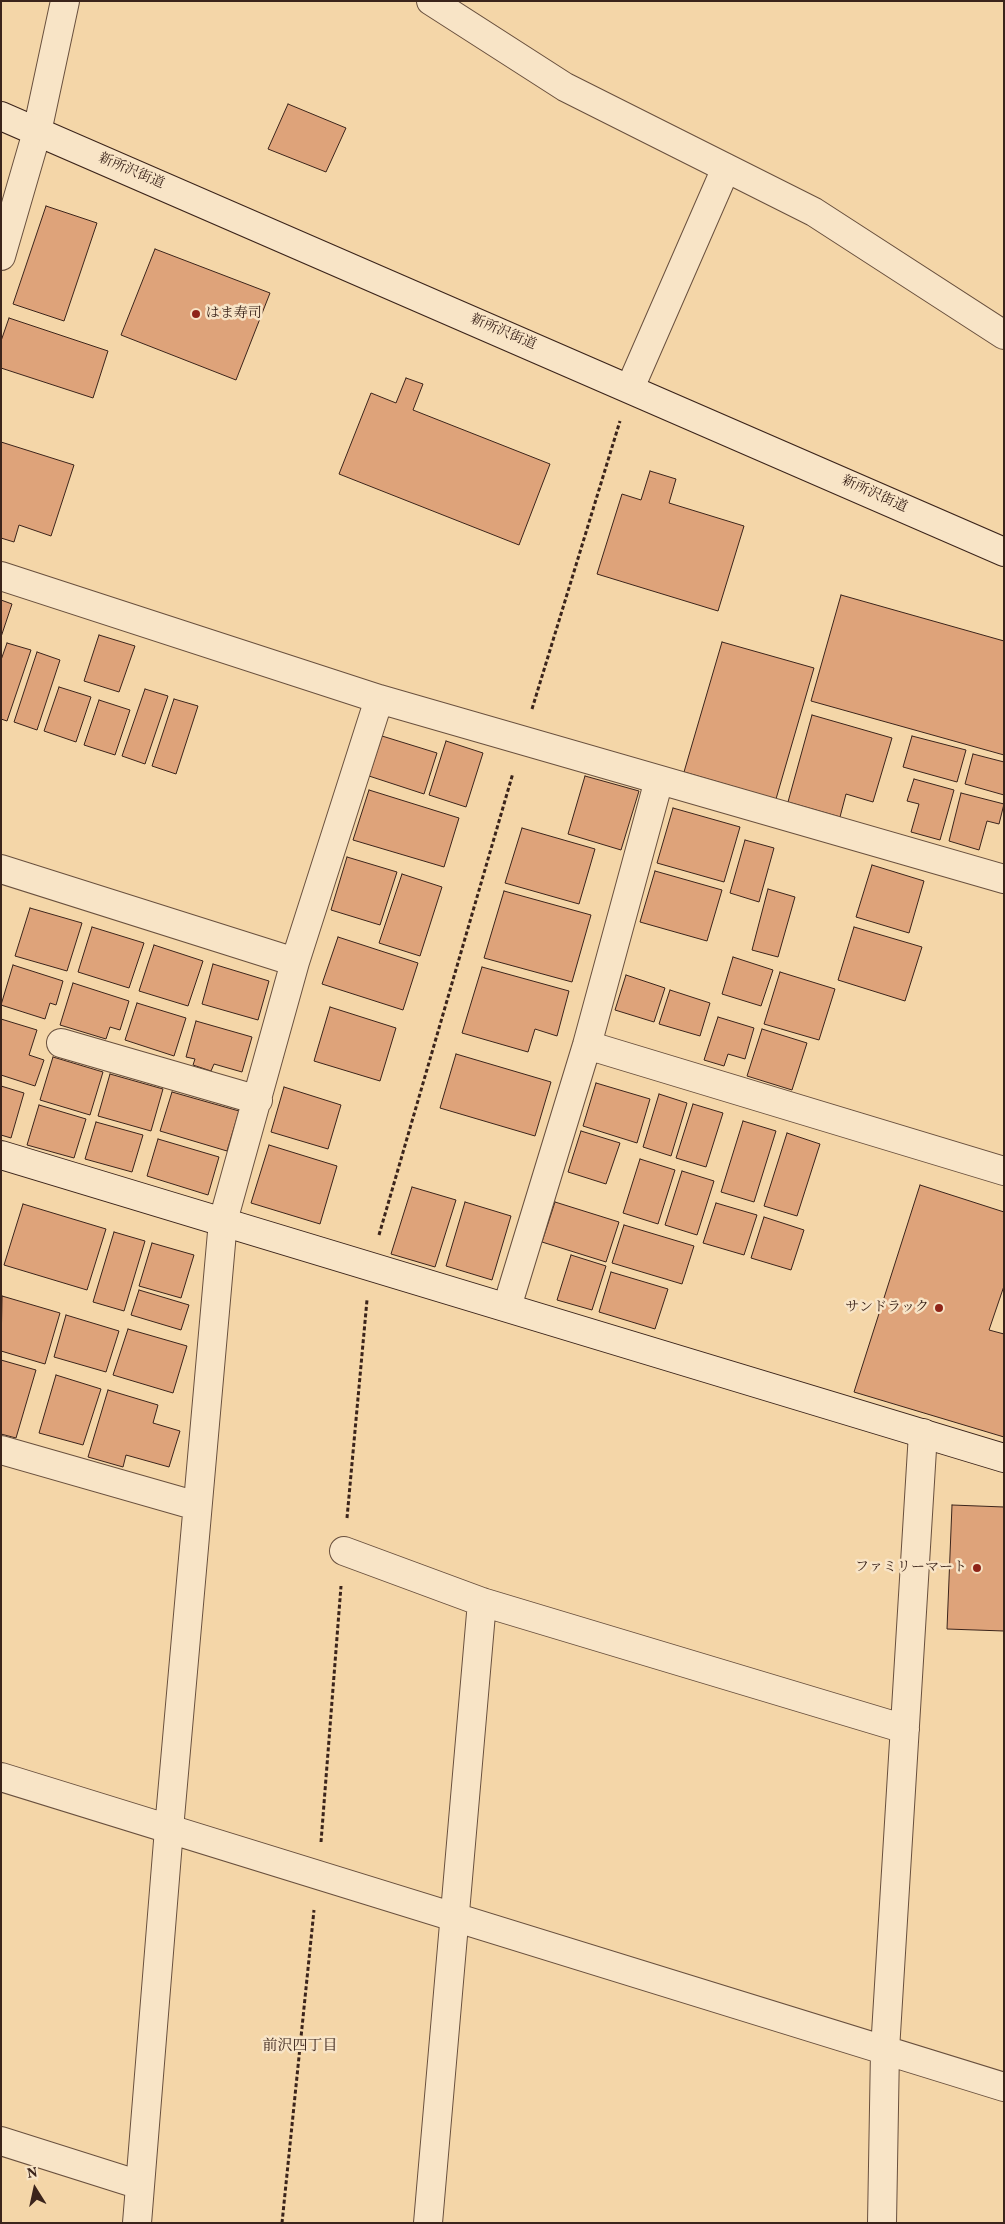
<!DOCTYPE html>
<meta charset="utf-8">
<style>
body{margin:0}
#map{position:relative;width:1005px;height:2224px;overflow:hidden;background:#f4d6a8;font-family:Vollkorn,serif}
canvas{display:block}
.frame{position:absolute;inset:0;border:2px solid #3b241b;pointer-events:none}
.north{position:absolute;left:10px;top:2164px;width:50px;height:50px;-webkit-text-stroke:4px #f8e4c6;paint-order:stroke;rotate:350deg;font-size:14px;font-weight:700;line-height:20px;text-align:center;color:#3b241b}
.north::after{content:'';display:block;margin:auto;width:18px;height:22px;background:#3b241b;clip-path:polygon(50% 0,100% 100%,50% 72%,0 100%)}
</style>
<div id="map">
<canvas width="1005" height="2224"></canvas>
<div class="frame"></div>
<div class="north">N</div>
</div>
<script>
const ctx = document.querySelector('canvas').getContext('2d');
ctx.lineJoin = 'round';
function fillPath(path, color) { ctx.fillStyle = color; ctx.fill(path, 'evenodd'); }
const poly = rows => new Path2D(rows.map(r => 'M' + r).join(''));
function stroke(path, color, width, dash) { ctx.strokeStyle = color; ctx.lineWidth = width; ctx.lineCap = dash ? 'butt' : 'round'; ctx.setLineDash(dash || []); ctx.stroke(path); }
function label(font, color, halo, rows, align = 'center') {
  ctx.font = font + ' Vollkorn,"Noto Serif JP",serif'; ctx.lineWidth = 5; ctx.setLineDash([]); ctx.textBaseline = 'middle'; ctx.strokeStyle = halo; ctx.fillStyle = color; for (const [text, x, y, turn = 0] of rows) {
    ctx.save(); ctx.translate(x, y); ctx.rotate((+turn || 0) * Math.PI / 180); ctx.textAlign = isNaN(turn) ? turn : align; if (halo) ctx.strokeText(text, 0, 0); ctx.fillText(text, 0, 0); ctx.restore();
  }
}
const building = poly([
 [288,104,346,128,326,172,268,149,288,104],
 [46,206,97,223,64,321,13,304,46,206],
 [155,249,270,293,236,380,121,335,155,249],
 [9,318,108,351,93,398,1,368,1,341,9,318],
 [406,378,423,384,413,410,550,464,519,545,339,474,371,393,396,403,406,378],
 [1,442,74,465,51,536,19,525,14,542,1,538,1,442],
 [650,471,676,479,669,503,744,526,718,611,597,574,622,494,641,500,650,471],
 [841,595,1004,641,1004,755,811,701,841,595],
 [1,600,12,604,1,637,1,600],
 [99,635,135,646,119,692,84,681,99,635],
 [722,642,814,668,776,799,684,772,722,642],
 [7,643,31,650,7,721,1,719,1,660,7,643],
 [37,652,60,660,37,730,14,722,37,652],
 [59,687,91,697,76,742,44,731,59,687],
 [145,689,168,696,145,764,122,756,145,689],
 [174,699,198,706,176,774,152,766,174,699],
 [99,700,130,710,115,755,84,745,99,700],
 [812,715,892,738,873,802,846,794,840,817,788,802,812,715],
 [382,736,437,753,424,794,369,776,382,736],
 [912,736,966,750,957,782,903,767,912,736],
 [446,741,483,753,466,807,429,795,446,741],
 [973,754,1004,762,1004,795,965,784,973,754],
 [585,776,639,791,621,850,568,834,585,776],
 [914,779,954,790,940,840,911,832,919,804,907,801,914,779],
 [369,790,459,818,444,867,353,840,369,790],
 [961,793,1004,804,999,824,987,821,979,850,949,841,961,793],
 [673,808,740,827,724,882,657,863,673,808],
 [522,828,595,849,579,904,505,883,522,828],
 [745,840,774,848,759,902,730,893,745,840],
 [347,857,397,872,380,925,331,910,347,857],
 [872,865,924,881,909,933,856,917,872,865],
 [655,871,722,890,707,941,640,922,655,871],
 [402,874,442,887,420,956,379,943,402,874],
 [768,889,795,897,778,957,752,950,768,889],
 [504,891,591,915,572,982,484,958,504,891],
 [30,908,82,923,67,971,15,956,30,908],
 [92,927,144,943,129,988,78,972,92,927],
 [854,927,922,947,905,1001,838,980,854,927],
 [338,937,418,963,403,1010,322,984,338,937],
 [154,945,203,961,188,1006,139,991,154,945],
 [733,957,773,970,761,1006,722,994,733,957],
 [213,964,269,981,258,1020,202,1004,213,964],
 [13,965,63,981,56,1005,50,1003,45,1019,1,1005,13,965],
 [482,967,569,991,557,1036,535,1029,528,1052,462,1033,482,967],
 [780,972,835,989,819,1040,764,1024,780,972],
 [626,975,665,988,654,1022,615,1010,626,975],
 [73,983,129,1001,120,1030,110,1027,106,1039,60,1025,73,983],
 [670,990,710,1003,700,1036,659,1024,670,990],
 [137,1003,186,1018,174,1056,125,1040,137,1003],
 [330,1007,396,1028,380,1081,314,1061,330,1007],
 [718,1017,754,1028,745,1059,728,1054,724,1066,704,1060,718,1017],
 [1,1019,37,1030,29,1055,44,1060,35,1086,1,1075,1,1019],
 [196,1021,252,1037,242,1072,214,1064,211,1071,193,1065,195,1059,186,1057,196,1021],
 [762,1029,807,1043,792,1090,747,1076,762,1029],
 [456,1054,551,1082,535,1136,440,1108,456,1054],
 [53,1057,103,1072,90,1115,40,1100,53,1057],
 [110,1074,163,1089,151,1131,98,1116,110,1074],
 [596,1083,650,1099,637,1143,583,1126,596,1083],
 [1,1086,24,1093,11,1138,1,1135,1,1086],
 [284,1087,341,1105,328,1149,271,1132,284,1087],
 [172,1092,239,1111,227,1151,160,1131,172,1092],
 [659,1094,687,1103,671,1156,643,1147,659,1094],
 [693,1104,723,1113,706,1167,676,1158,693,1104],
 [39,1105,86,1119,74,1158,27,1145,39,1105],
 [743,1121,776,1131,754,1202,721,1192,743,1121],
 [96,1122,143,1135,132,1172,85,1159,96,1122],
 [581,1131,620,1143,606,1184,568,1172,581,1131],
 [787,1133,820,1144,797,1216,764,1206,787,1133],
 [158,1139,219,1157,208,1195,147,1176,158,1139],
 [269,1145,337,1166,320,1224,251,1203,269,1145],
 [640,1159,675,1170,658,1224,623,1213,640,1159],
 [682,1171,714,1181,697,1235,665,1225,682,1171],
 [920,1185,1004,1212,1004,1286,989,1330,1004,1334,1004,1437,854,1392,920,1185],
 [412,1187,456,1200,435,1267,391,1254,412,1187],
 [465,1202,511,1216,492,1280,446,1266,465,1202],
 [555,1202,619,1222,606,1262,542,1242,555,1202],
 [716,1203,757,1215,744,1255,703,1243,716,1203],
 [23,1204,106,1229,87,1290,4,1265,23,1204],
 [764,1217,804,1230,791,1270,751,1258,764,1217],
 [624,1225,694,1246,682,1284,612,1263,624,1225],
 [114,1232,145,1241,124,1311,93,1302,114,1232],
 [152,1243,194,1255,181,1298,139,1286,152,1243],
 [571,1255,606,1266,592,1310,557,1300,571,1255],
 [611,1272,668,1289,655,1329,599,1312,611,1272],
 [139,1290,189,1305,181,1330,131,1315,139,1290],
 [2,1296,60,1313,45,1364,1,1351,2,1296],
 [66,1315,119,1331,106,1372,54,1357,66,1315],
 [128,1329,187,1346,173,1393,113,1375,128,1329],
 [1,1360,36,1370,16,1438,1,1434,1,1360],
 [56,1375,101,1389,83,1445,39,1433,56,1375],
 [108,1390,158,1405,153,1423,180,1431,169,1467,126,1455,123,1467,88,1457,108,1390],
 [952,1505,1004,1507,1004,1631,947,1629,952,1505]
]);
const path = poly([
 [532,709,620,421],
 [379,1235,513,773],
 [347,1518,367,1300],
 [321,1842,341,1586],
 [282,2223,314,1910]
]);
const street = poly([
 [431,1,565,87,814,212,1004,335],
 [1,256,37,132,65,1],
 [630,388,726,168],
 [1,576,379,699,1004,879],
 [1,869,295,962],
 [61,1043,258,1100],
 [587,1045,1004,1171],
 [507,1307,587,1045,659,780],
 [1,1450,197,1506],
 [344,1551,482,1602,905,1729],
 [1,1777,1004,2087],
 [1,2141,140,2185],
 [137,2223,169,1829,223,1221,295,962,379,699],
 [428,2223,482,1602],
 [882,2223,885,2050,923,1433]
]);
const secondary = poly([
 [1,116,1004,552],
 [1,1155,1004,1458]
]);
const markers = [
 [196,314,5,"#8f2418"],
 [939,1308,5,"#8f2418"],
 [977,1568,5,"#8f2418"]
];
const streetNames = [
 ["新所沢街道",131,172,23],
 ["新所沢街道",503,333,23],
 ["新所沢街道",874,495,24]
];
const poiNames = [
 ["はま寿司",206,314,"left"],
 ["サンドラック",929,1308],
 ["ファミリーマート",967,1568]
];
const neighbourhoodNames = [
 ["前沢四丁目",300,2047]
];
fillPath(building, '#dea37a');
stroke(building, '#3b241b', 1);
stroke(street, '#69503e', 30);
stroke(secondary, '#3b241b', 30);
stroke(path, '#3b241b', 3, [4, 2.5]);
stroke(street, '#f8e4c6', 28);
stroke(secondary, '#f8e4c6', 28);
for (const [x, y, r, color] of markers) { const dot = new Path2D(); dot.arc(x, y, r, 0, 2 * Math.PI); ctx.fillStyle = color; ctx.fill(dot); stroke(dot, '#f8e4c6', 2); }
label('14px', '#3b241b', '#f8e4c6', streetNames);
label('14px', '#3b241b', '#f8e4c6', poiNames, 'right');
label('15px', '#3b241b', '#f8e4c6', neighbourhoodNames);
</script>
